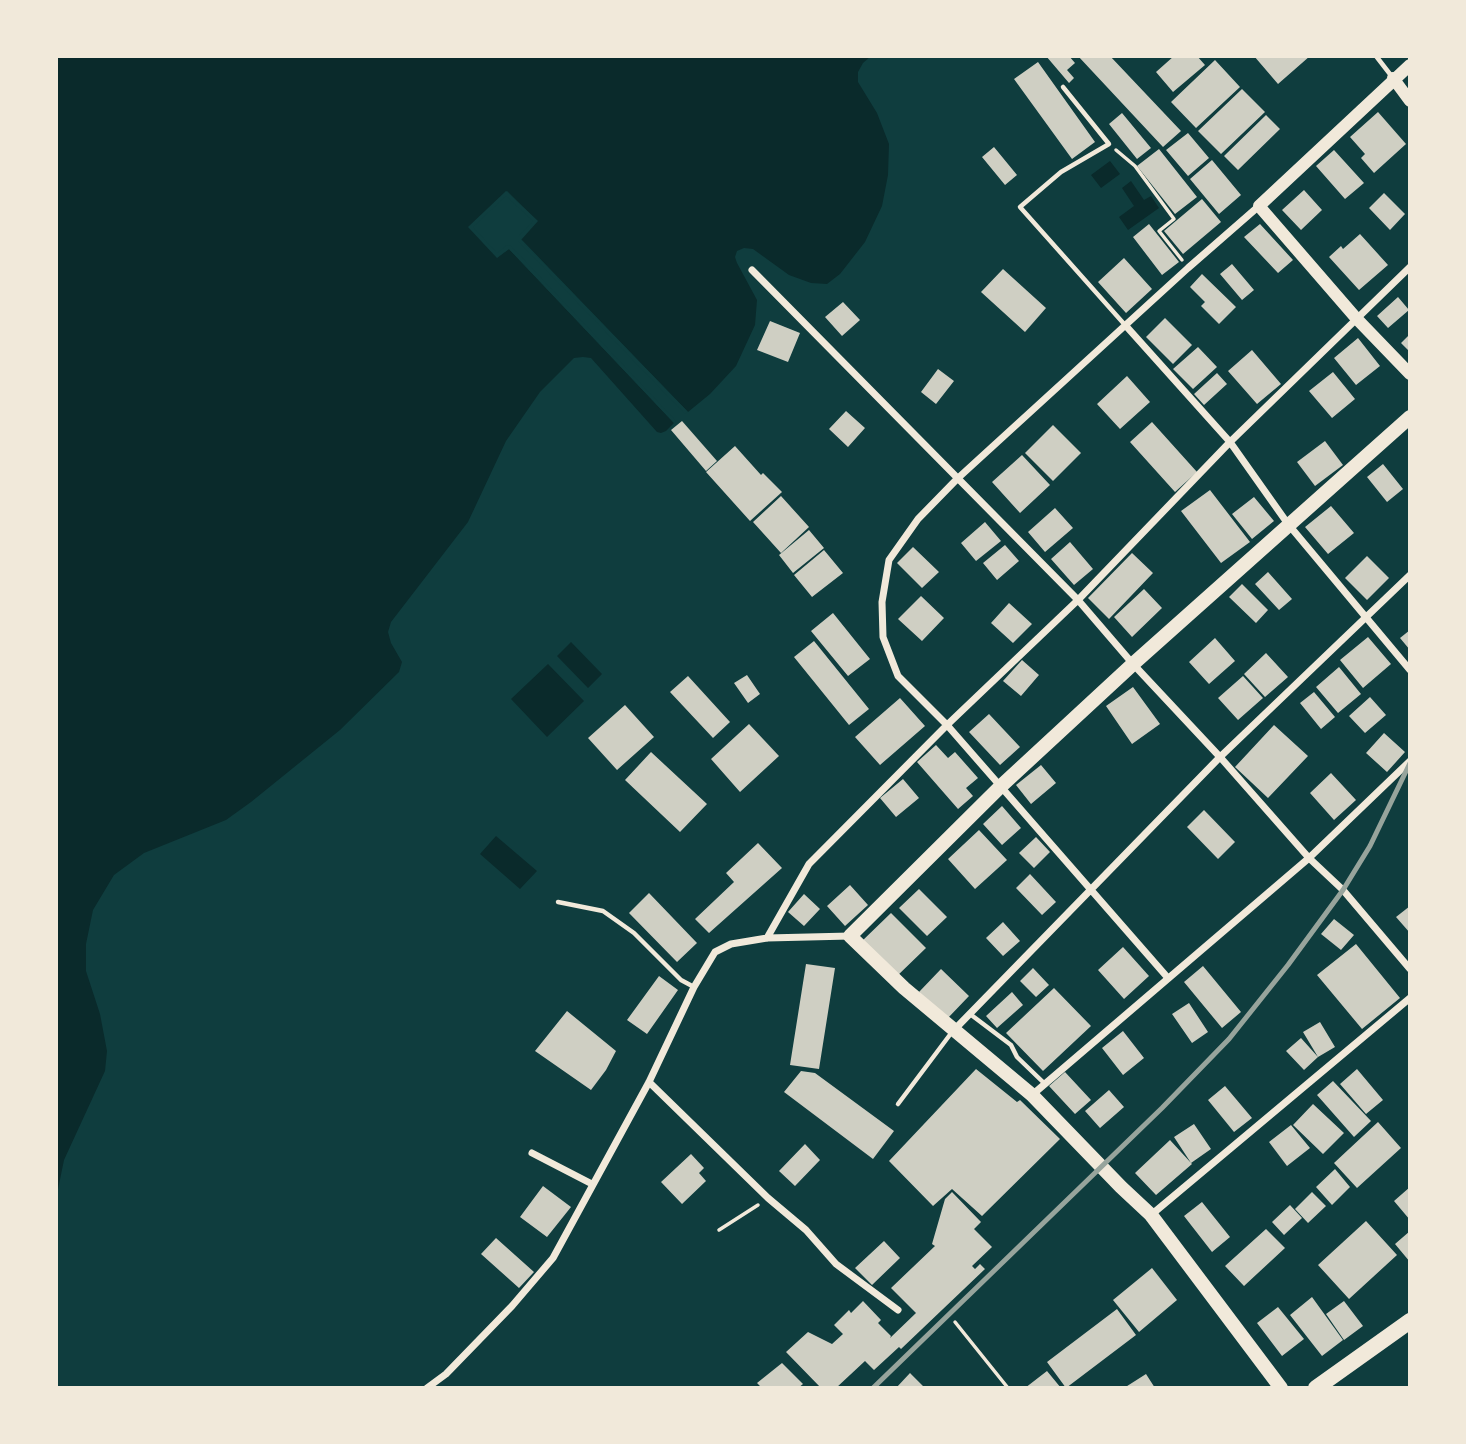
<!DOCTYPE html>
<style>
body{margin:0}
#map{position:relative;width:1466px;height:1444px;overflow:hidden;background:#0f3d3e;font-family:Spectral,serif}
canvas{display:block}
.frame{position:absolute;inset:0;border:58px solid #f1e9da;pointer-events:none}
</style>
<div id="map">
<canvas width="1466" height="1444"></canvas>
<div class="frame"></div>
</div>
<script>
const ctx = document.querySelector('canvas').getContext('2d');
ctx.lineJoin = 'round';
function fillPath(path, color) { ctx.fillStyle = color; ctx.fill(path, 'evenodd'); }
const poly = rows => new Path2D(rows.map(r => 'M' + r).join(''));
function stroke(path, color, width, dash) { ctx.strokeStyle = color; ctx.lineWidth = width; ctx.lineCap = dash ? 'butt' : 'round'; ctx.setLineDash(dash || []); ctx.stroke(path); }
const water = poly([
 [56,56,871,56,863,63,858,72,858,82,877,113,889,144,888,175,882,206,865,242,840,274,827,284,811,283,789,275,753,249,744,248,737,251,735,257,737,263,757,300,755,325,736,366,710,394,688,412,521,239,537,221,507,191,469,227,497,257,509,249,674,423,666,431,661,433,657,432,591,358,583,357,574,358,540,392,506,441,468,522,391,622,388,632,391,643,402,662,399,672,340,730,251,802,226,820,144,853,114,875,93,910,86,944,86,971,100,1014,107,1051,105,1071,64,1160,56,1199],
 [1110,161,1120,174,1101,188,1091,175],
 [1131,181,1144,200,1151,196,1159,208,1128,230,1119,217,1134,206,1122,188],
 [571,642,602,674,588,688,557,656],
 [548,664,584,701,547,737,511,699],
 [496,836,537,871,520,889,480,854]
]);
const pier = poly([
 [506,191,538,221,521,240,688,412,685,414,518,241,518,237,533,221,506,196,473,227,497,253,507,245,511,246,676,421,674,423,509,249,497,258,468,227]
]);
const building = poly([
 [1046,56,1069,56,1075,63,1067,70,1074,78,1069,83],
 [1078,56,1110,56,1181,131,1163,147],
 [1174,56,1197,56,1205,65,1173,92,1156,72],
 [1254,56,1310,56,1278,84],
 [1215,60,1240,87,1196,128,1171,102],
 [1038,62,1095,142,1072,159,1014,79],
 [1242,89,1265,112,1221,154,1198,131],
 [1378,112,1406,144,1374,173,1361,158,1365,154,1350,137],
 [1122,113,1151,148,1137,159,1109,124],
 [1266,115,1280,129,1238,170,1224,156],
 [1188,133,1209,158,1188,176,1166,150],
 [994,147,1017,175,1005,185,982,157],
 [1159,149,1197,197,1175,214,1137,166],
 [1334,150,1364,183,1345,199,1316,166],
 [1212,160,1241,195,1219,214,1190,179],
 [1304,190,1322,210,1301,230,1282,210],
 [1384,193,1405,214,1390,230,1369,208],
 [1202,199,1221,222,1183,254,1164,231],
 [1149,224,1179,262,1162,275,1133,237],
 [1260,224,1293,260,1278,273,1244,237],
 [1360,234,1388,265,1359,290,1329,257,1341,246,1343,249],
 [1124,258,1152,289,1126,313,1098,282],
 [1232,264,1254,290,1242,300,1220,274],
 [1003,269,1046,308,1025,332,981,292],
 [1202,274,1236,307,1219,324,1201,306,1205,302,1190,287],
 [1398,297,1409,310,1388,328,1377,316],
 [843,302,860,320,842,336,825,317],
 [1165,318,1192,345,1173,364,1146,337],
 [770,321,800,333,788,362,757,350],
 [1410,334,1410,352,1401,343],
 [1358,338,1380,366,1356,385,1334,358],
 [1198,347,1217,367,1193,389,1173,369],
 [1252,350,1281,384,1257,404,1228,371],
 [938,369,954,381,936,404,921,392],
 [1333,372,1355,399,1332,418,1309,391],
 [1217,373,1227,384,1204,405,1194,394],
 [1127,376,1150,402,1120,429,1097,404],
 [846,411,865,428,848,447,829,429],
 [682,421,717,461,706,471,671,430],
 [1152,422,1197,472,1175,492,1130,442],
 [1053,425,1081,453,1053,481,1025,453],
 [1325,441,1343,465,1315,486,1297,462],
 [735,446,761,475,763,473,782,492,750,521,706,472],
 [1022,455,1050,485,1020,513,992,482],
 [1383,464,1403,489,1387,502,1367,477],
 [1210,490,1250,542,1221,563,1181,511],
 [781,496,809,527,781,553,753,522],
 [1254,497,1274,521,1252,539,1232,514],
 [1331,506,1354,533,1328,554,1305,527],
 [1055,508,1073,528,1045,552,1028,532],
 [985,522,1001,541,976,561,961,543],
 [809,530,824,548,793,573,779,555],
 [1070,542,1093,569,1074,585,1051,559],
 [1005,545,1019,561,997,580,983,563],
 [913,547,939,572,922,588,897,563],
 [824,550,843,573,812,597,794,575],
 [1132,553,1153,573,1109,619,1088,598],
 [1367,556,1389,578,1367,600,1345,578],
 [1268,572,1292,599,1279,610,1255,584],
 [1242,584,1268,610,1256,623,1229,597],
 [1144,589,1162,608,1132,637,1114,617],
 [921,596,944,618,922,641,898,619],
 [1009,603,1032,624,1013,643,991,623],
 [833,613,870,659,848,676,811,631],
 [1410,630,1410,650,1400,638],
 [1368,637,1391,664,1363,688,1340,660],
 [1215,638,1235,661,1209,684,1189,662],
 [814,641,869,709,849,725,794,657],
 [1266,653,1288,677,1265,697,1244,674],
 [1022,660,1039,675,1021,696,1003,681],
 [1339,667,1361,694,1338,713,1316,687],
 [747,675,760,694,748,703,734,683],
 [688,676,730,722,713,738,670,692],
 [1243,676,1263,698,1238,720,1218,698],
 [1133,687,1160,724,1132,744,1106,706],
 [1314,692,1335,717,1321,729,1300,703],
 [1370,697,1386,715,1365,733,1349,716],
 [900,698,925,726,880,765,855,737],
 [625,705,654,737,617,770,588,738],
 [989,714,1020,747,1000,765,969,732],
 [749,724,779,756,740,792,711,759],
 [1274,725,1308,756,1268,798,1235,767],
 [1384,733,1405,752,1387,772,1366,753],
 [936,745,948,758,955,752,978,778,966,788,973,796,958,809,917,762],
 [651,752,707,804,680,832,625,780],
 [1041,765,1056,783,1031,804,1016,785],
 [1331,773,1356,800,1334,820,1310,793],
 [903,779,919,798,896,817,880,798],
 [1002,806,1021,828,1002,845,983,824],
 [1204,810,1235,842,1218,859,1187,827],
 [979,830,1007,860,975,889,948,859],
 [1036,837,1050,852,1034,868,1019,853],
 [758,843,782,868,709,933,695,919,734,882,726,873],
 [1030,874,1056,902,1042,915,1016,888],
 [850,885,868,905,845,926,827,906],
 [919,889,947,917,927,936,899,908],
 [649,893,697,943,677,962,629,913],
 [804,894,820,909,804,926,788,912],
 [1410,906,1410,933,1396,917],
 [891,913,926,948,896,977,861,942],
 [1334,919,1354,935,1341,950,1321,934],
 [1003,922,1020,941,1003,956,986,938],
 [1356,944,1400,998,1362,1029,1317,975],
 [1123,947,1149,976,1124,999,1098,970],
 [806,964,835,968,819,1069,790,1065],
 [1203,966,1241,1012,1222,1028,1184,982],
 [1033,968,1049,985,1036,997,1020,981],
 [941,969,969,996,947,1019,919,992],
 [659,976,678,990,647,1034,627,1020],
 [1054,988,1091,1026,1043,1071,1006,1033],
 [1012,992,1023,1005,997,1028,986,1016],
 [1189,1003,1208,1032,1192,1043,1172,1014],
 [567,1011,616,1051,606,1070,591,1090,535,1051],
 [1320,1022,1335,1047,1318,1057,1304,1070,1286,1051,1301,1038,1318,1057,1303,1032],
 [1123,1031,1144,1058,1123,1075,1102,1048],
 [976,1069,1017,1102,1020,1100,1060,1139,982,1216,952,1189,933,1206,889,1161],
 [1357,1069,1383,1100,1366,1114,1340,1084],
 [801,1071,815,1073,894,1131,873,1159,784,1092],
 [1065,1072,1091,1100,1075,1114,1049,1086],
 [1333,1081,1371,1121,1354,1137,1317,1095],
 [1225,1086,1252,1118,1234,1132,1208,1100],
 [1109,1090,1124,1107,1100,1128,1085,1111],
 [1313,1104,1344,1133,1323,1154,1293,1125],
 [1378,1122,1401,1148,1357,1188,1334,1163],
 [1194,1124,1211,1149,1191,1163,1174,1137],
 [1291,1125,1310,1148,1287,1166,1269,1142],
 [1170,1140,1192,1164,1156,1195,1135,1173],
 [805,1144,820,1160,795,1186,779,1171],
 [691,1154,704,1168,699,1173,706,1181,682,1204,661,1182],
 [1335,1169,1350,1187,1332,1205,1316,1187],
 [543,1186,571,1207,547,1237,520,1217],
 [1410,1187,1410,1220,1394,1201],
 [952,1192,981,1222,974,1229,992,1247,972,1266,975,1269,980,1264,985,1269,901,1349,899,1347,874,1370,865,1361,836,1388,821,1388,786,1352,808,1332,832,1344,843,1334,834,1325,849,1310,851,1313,863,1301,881,1320,878,1323,891,1336,890,1338,916,1313,891,1288,935,1246,932,1244,945,1199],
 [1312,1192,1326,1206,1308,1223,1295,1209],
 [1202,1202,1230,1237,1212,1252,1184,1216],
 [1290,1205,1302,1218,1284,1235,1272,1222],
 [1366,1221,1397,1255,1349,1299,1318,1265],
 [1266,1229,1285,1248,1244,1286,1225,1266],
 [1410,1231,1410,1262,1395,1244],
 [496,1238,534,1272,519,1288,481,1254],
 [884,1241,900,1258,872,1285,855,1268],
 [1152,1268,1177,1300,1139,1332,1113,1300],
 [1312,1297,1343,1340,1322,1356,1290,1315],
 [1344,1301,1363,1326,1344,1340,1326,1314],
 [1278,1307,1304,1339,1282,1356,1257,1323],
 [1117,1309,1136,1335,1066,1388,1047,1362],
 [782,1363,803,1384,798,1388,762,1388,757,1383],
 [1047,1371,1061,1388,1025,1388],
 [910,1373,925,1388,896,1388],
 [1146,1374,1155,1388,1124,1388]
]);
const path = poly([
 [1116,150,1135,166,1174,219,1159,231,1182,260],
 [719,1230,758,1205],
 [955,1322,1008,1388]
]);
const service = poly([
 [1376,56,1393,78],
 [1063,87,1109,144,1061,172,1020,207,1125,325],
 [558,902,603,911,634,933,681,980,694,987],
 [970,1014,1011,1045,1017,1057,1044,1083],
 [898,1104,952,1032]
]);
const minor = poly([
 [752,270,1078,600,1133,664,1220,757,1309,858,1343,890,1410,969],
 [1126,326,1230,442,1288,524,1410,670],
 [767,938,809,864,947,725,1078,600,1230,442,1410,267],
 [1168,978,947,725,898,676,883,637,882,602,889,560,918,519,957,479,1188,268,1259,206],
 [955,1029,1220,757,1410,575],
 [649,1082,768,1198,806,1230,836,1264,898,1310],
 [1032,1095,1309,858,1410,761],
 [532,1153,592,1184],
 [1151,1215,1410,998],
 [427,1388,446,1374,512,1306,553,1258,649,1082,694,987,715,952,731,944,767,938,850,936]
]);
const tertiary = poly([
 [1410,65,1259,206,1356,318,1410,374],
 [1393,78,1410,101]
]);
const secondary = poly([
 [1281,1388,1151,1215,1121,1187,1032,1095,904,988,850,936,1000,787,1133,664,1410,417]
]);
const primary = poly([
 [1316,1388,1410,1321]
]);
const rail = poly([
 [873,1388,1162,1108,1229,1039,1288,965,1343,890,1370,846,1410,763]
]);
fillPath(water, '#0a2a2b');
fillPath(pier, '#0f3d3e');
fillPath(building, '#cfcfc3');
stroke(path, '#f1e9da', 3.5);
stroke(service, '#f1e9da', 4.5);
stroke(minor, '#f1e9da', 7);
stroke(tertiary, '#f1e9da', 12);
stroke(secondary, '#f1e9da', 14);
stroke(primary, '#f1e9da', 16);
stroke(rail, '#97a49c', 5);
</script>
